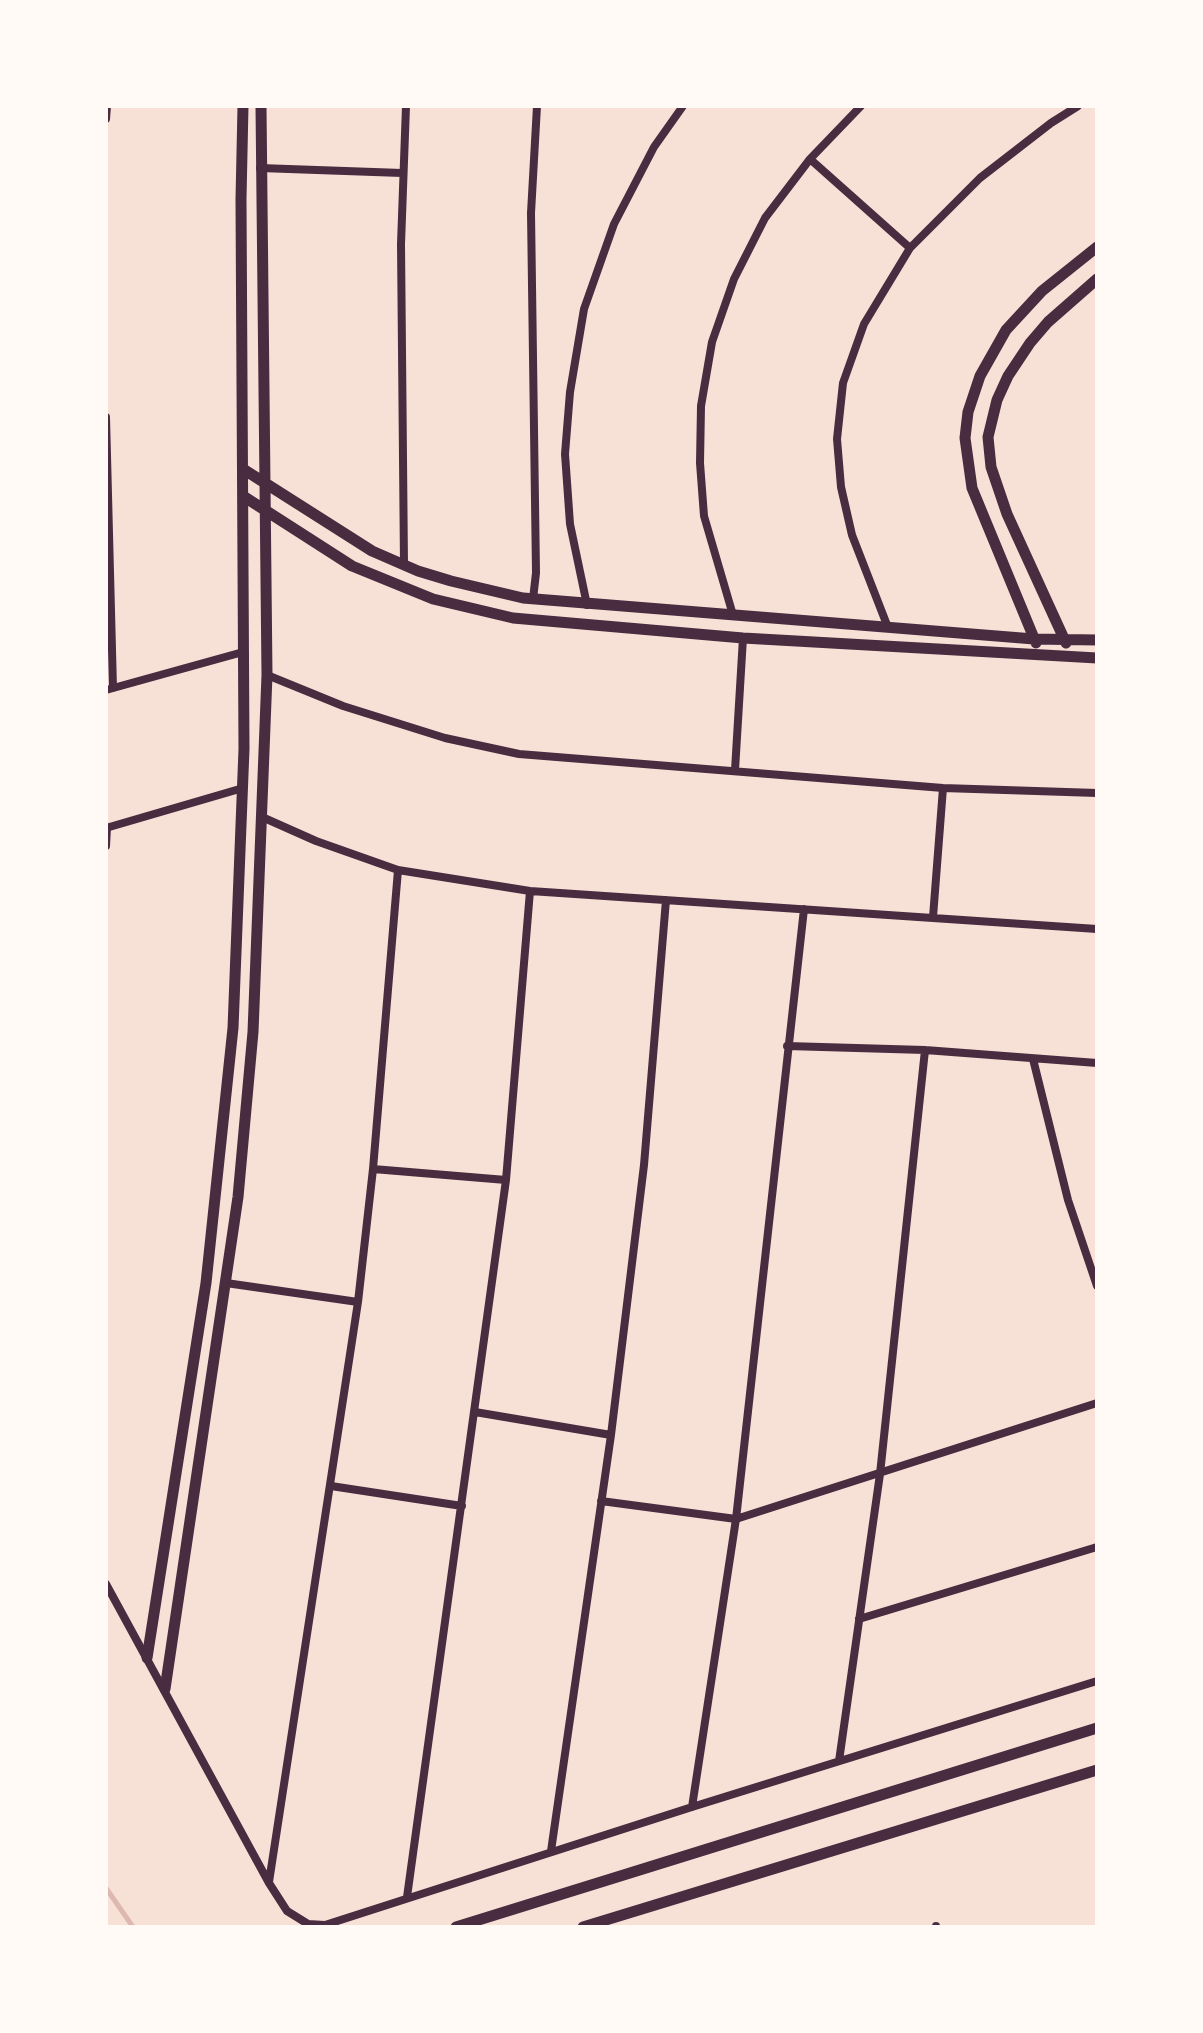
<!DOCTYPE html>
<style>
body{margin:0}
#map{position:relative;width:1203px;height:2033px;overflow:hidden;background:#f7e1d7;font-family:Cabin,sans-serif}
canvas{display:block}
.frame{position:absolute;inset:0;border:108px solid #fffaf5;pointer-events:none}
</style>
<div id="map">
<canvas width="1203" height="2033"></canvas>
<div class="frame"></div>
</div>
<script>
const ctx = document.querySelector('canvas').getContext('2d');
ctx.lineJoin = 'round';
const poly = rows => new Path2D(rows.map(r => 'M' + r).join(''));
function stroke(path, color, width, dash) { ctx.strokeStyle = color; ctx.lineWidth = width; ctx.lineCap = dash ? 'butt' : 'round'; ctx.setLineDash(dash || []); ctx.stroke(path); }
const stream = poly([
 [106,1888,133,1927]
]);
const minor = poly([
 [106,119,107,106],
 [810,159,910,248],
 [260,168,402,173],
 [106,417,113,688],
 [404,565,401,244,406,106],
 [533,599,536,573,531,213,537,106],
 [587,605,570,524,565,454,570,392,584,309,614,224,654,147,683,106],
 [733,615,704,516,700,463,701,406,712,342,734,279,765,218,810,159,861,106],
 [887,625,852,535,841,487,837,439,843,383,864,324,910,248,980,178,1051,123,1078,106],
 [267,675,343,706,445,738,519,754,943,788,1097,793],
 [106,690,243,652],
 [735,770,743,638],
 [262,817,316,841,398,870,530,891,1097,929],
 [106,828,243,788],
 [106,846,107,827],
 [933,917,943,788],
 [787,1046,925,1050,1097,1063],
 [1033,1059,1068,1200,1097,1286],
 [373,1169,506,1180],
 [226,1283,358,1302],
 [475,1412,611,1435],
 [331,1486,462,1506],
 [601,1501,736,1519,1097,1403],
 [106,1584,269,1883,287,1911,308,1924,325,1925,692,1807,1097,1681],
 [859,1619,1097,1547],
 [839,1761,880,1474,925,1050],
 [692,1807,736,1519,804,909],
 [551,1851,611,1435,644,1165,666,900],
 [269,1882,358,1302,373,1169,398,870],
 [407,1897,506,1180,530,891],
 [936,1926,936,1927]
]);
const tertiary = poly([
 [243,469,372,551,418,571,451,581,523,598,1034,639,1097,640],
 [243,496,352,566,433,599,513,618,743,638,1097,658],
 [1036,643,972,488,965,438,968,412,980,376,1006,330,1042,291,1097,247],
 [1066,643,1007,514,991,467,988,437,997,400,1008,376,1030,343,1048,322,1097,279],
 [147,1658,206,1283,233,1028,244,749,241,199,243,106],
 [165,1689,238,1197,253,1032,267,675,261,106],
 [456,1927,1097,1728],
 [583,1927,1097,1770]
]);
stroke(stream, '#dcb8b0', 5);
stroke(minor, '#4a2c40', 8);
stroke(tertiary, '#4a2c40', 11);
</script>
